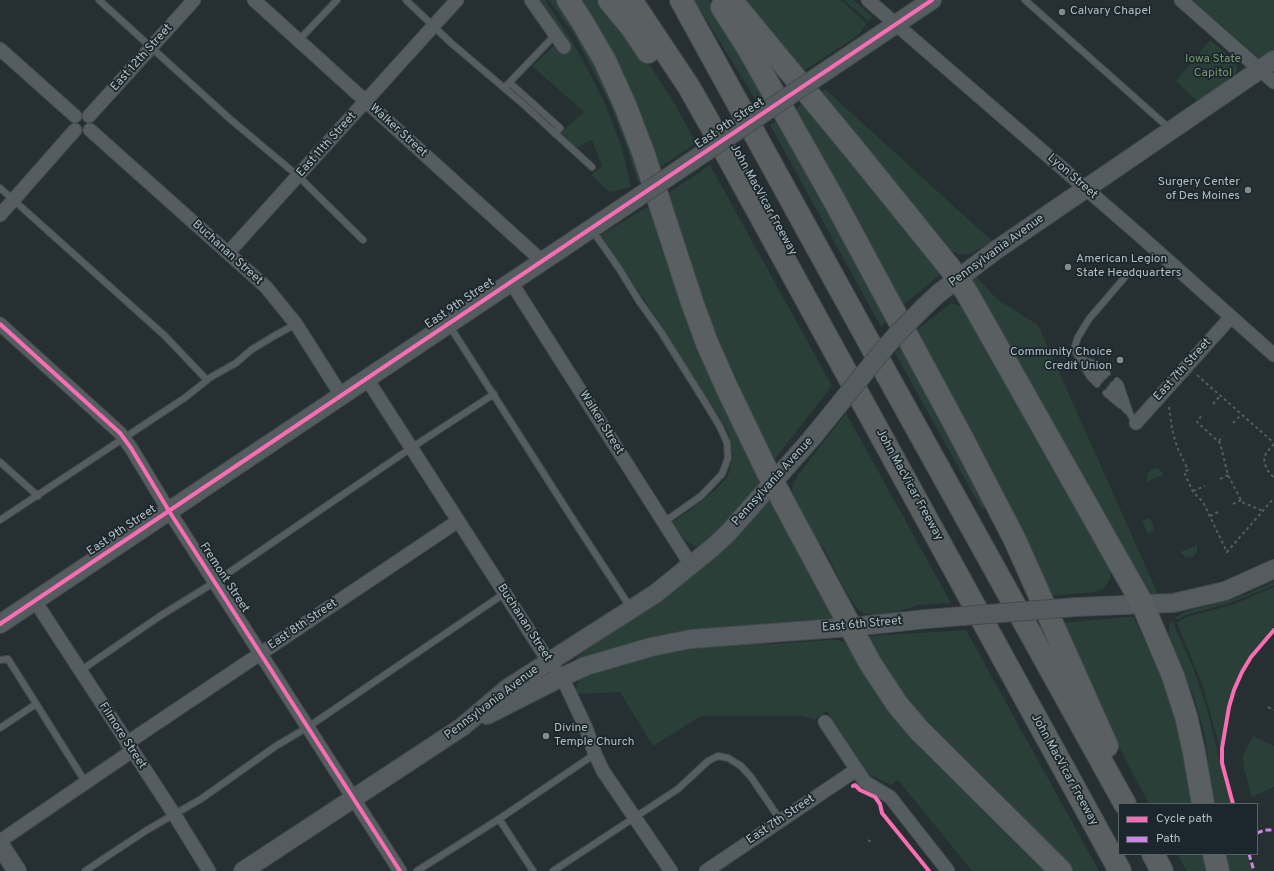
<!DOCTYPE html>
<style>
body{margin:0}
#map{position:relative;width:1274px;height:871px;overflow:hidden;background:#262f32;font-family:Overpass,sans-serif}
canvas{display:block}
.legend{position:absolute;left:1118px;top:803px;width:140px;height:52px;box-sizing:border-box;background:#1b272c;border:1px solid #576368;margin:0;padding:5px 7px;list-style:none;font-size:12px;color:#b0bec3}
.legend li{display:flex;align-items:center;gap:8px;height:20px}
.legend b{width:20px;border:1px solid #576368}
</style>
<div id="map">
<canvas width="1274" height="871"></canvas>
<ul class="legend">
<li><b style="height:5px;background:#f96db3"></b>Cycle path</li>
<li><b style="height:5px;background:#c787e3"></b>Path</li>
</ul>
</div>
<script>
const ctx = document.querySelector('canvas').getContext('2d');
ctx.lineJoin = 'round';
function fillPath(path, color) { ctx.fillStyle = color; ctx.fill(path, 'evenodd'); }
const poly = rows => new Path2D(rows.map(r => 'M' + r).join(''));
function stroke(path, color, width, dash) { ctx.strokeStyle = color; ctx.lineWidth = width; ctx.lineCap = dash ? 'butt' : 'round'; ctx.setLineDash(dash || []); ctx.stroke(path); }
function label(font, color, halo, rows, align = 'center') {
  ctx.font = font + ' Overpass,sans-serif'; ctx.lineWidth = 3.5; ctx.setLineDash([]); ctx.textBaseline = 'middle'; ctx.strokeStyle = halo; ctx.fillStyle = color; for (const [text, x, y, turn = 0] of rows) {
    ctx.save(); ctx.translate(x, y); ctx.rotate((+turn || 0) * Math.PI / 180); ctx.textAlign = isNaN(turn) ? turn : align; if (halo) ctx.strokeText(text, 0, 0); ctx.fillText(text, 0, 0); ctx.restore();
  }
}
const green = poly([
 [541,0,545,0,575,46,603,99,621,145,631,187,610,192,591,175,602,166,592,140,576,148,561,132,584,112,532,66,556,44,562,53,572,48],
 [549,0,559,0,617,105,644,179,638,183,625,142,609,102,575,36],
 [578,0,600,0,647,61,675,104,696,143,656,170],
 [694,0,709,0,735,39,767,96,757,102],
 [740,0,841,0,866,23,866,25,857,36,799,74],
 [844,0,854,0,872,17,868,21],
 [1193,0,1274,0,1274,71,1246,47],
 [1210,40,1235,61,1237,66,1237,71,1232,77,1197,101,1176,81],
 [825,89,992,241,972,253,968,254,960,255,943,246,817,94],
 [805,102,944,271,900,308,792,111],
 [779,120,888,319,881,327,770,125],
 [710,165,832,386,774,460,731,378,664,196],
 [650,205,760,473,759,486,720,529,698,548,686,541,672,522,689,511,714,491,728,476,733,455,728,431,657,319,601,235],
 [976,276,997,299,1038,325,1158,594,1147,595,969,281],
 [951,303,961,306,967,313,1107,558,1111,573,1110,579,1103,589,1096,592,1048,596,913,333],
 [903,344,987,508,981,508,895,353],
 [846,413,951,603,919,605,885,615,864,614,856,607,849,597,824,549,807,529,795,504,792,487,798,475],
 [1156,468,1159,469,1164,474,1147,482,1147,474,1152,469],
 [770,497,835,619,782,624,577,661,576,658,578,656,643,611],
 [1148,518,1151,520,1155,530,1148,534,1142,521],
 [1197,545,1197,552,1193,557,1186,558,1180,552],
 [1274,582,1274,585,1248,596,1229,603,1187,615,1178,619,1175,618,1186,611,1227,601,1247,594],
 [1274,587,1274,629,1256,648,1249,658,1237,679,1229,701,1221,743,1219,745,1203,687,1177,623,1186,617,1232,605],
 [1127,617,1134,617,1167,691,1180,738,1195,804,1149,804,1099,709,1060,623],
 [1172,620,1192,665,1206,705,1225,782,1232,804,1210,804,1208,794,1208,758,1204,732,1195,700,1170,639,1169,632,1169,625],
 [966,630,1099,871,1070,871,926,722,900,690,880,661,867,636],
 [830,640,839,640,849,645,1050,871,972,871,898,780,891,785,870,775,827,711,814,720,803,716,701,716,653,746,620,692,577,694,576,688,579,679,604,668,648,655,700,645,743,641,770,644],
 [1253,736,1274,746,1274,787,1252,797,1244,769,1243,756],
 [1177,854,1207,854,1211,871,1187,871],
 [1221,854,1247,854,1253,871,1225,871]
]);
const path = poly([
 [1197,375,1274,443],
 [1213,404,1220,396],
 [1169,407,1172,429,1177,447,1188,470,1184,472,1193,492,1203,502,1227,552,1274,498],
 [1201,416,1197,422,1220,443,1228,475,1242,502,1263,511],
 [1233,423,1241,415],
 [1219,441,1223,436],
 [1274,444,1266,453,1264,462,1268,471,1274,478],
 [1220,479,1228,475],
 [1193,491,1205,486],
 [1233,504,1241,500],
 [1210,516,1218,512],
 [1268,707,1274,710],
 [868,840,871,842]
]);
const lane = poly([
 [99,0,230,119,298,176,363,240],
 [406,0,450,42,523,104,592,167],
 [1025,0,1170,129],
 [299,40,337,0],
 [510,83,560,128,555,134],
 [507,85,555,35],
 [0,188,164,335,207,380],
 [592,230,618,267,639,301,661,332,705,402,720,427,727,443,728,458,722,474,701,496,664,522],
 [449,325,574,521,630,607],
 [1081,359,1098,365,1107,373],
 [1090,365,1104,376],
 [1085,369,1090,377,1097,384],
 [1100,380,1080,359,1076,353,1075,346,1078,337,1089,319,1125,277],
 [1117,381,1120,384,1130,414,1136,423],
 [1113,385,1120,395],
 [1110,389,1126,410],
 [1106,393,1120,405],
 [0,462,38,496],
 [0,520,186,397,211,377,236,363,251,350,274,336,296,324],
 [0,660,8,659,86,783],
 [80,671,160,616,215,582,411,448,494,394],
 [0,728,36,704],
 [499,819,533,871],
 [85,871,147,830,201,799,276,746,308,727,505,593],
 [417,871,499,819,595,754],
 [553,871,678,789,708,761,718,756,728,758,741,766,751,777,781,821]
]);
const street = poly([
 [254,0,542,261],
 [531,0,564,47],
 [868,0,1137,233,1274,355],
 [1181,0,1274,82],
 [0,49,75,116],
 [89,116,194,0],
 [90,130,266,287,296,324,341,395],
 [0,215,75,130],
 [228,253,457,0],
 [511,282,691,565],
 [0,324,120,433,131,448,169,511,400,871],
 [367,379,549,662,562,677,586,728,595,754,603,771,671,871],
 [1136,423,1231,317],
 [35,601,174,814,209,871],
 [825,722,865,782,890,797,948,871],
 [127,743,458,521],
 [0,841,132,751],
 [706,871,856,770]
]);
const secondary = poly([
 [823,73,932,0],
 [924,307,939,293,996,250,1274,60],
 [1076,607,1173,603,1225,591,1274,569],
 [0,624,637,198],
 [487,715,562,677,586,666,651,647,691,639,851,627,926,619],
 [0,845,17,871],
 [243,871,462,727,508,688,655,594,712,548,728,533,812,438]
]);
const highway = poly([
 [568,0,583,23,605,61,625,105,643,152,692,302,707,343,727,388,767,471,870,663,897,704,919,730,1061,871],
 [609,0,632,28,648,52],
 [631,0,689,87,711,126,1120,871],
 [681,0,886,373,1125,804],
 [731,0,858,154,950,268,967,293,1143,605,1148,617,1173,676,1186,716,1194,752,1203,804],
 [722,7,748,48,834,200,960,434,1014,538,1107,746],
 [1153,854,1162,871],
 [1214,854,1218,871]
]);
const secondaryBridge = poly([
 [637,198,823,73],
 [812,438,883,350,898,333,924,307],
 [926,619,1076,607]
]);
const quiet = poly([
 [1257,833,1265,830,1274,830],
 [1249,854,1254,871]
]);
const cycleway = poly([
 [0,324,120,433,131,448,169,511,400,871],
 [0,624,932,0],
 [853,786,855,785,860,790,875,797,880,804,882,813,929,871],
 [1233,804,1222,763,1222,748,1229,707,1234,690,1242,672,1251,657,1274,630]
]);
const markers = [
 [1062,12,4,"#808c90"],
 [1248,190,4,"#808c90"],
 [1068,267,4,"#808c90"],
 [1120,360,4,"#808c90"],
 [546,736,4,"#808c90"]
];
const poiNames = [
 ["Calvary Chapel",1070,12],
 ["Surgery Center",1240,183,"right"],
 ["of Des Moines",1240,197,"right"],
 ["American Legion",1076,260],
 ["State Headquarters",1076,274],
 ["Community Choice",1112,353,"right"],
 ["Credit Union",1112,367,"right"],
 ["Divine",554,729],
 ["Temple Church",554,743]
];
const streetNames = [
 ["East 12th Street",142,58,-48],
 ["East 9th Street",730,124,-34],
 ["Walker Street",398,131,42],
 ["East 11th Street",327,145,-48],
 ["Lyon Street",1072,177,41],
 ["John MacVicar Freeway",763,200,61],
 ["Pennsylvania Avenue",997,251,-36],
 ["Buchanan Street",227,253,42],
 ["East 9th Street",460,304,-34],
 ["East 7th Street",1183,370,-48],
 ["Walker Street",601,423,58],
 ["Pennsylvania Avenue",773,482,-48],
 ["John MacVicar Freeway",909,485,61],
 ["East 9th Street",122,531,-34],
 ["Fremont Street",224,578,57],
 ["Buchanan Street",524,623,57],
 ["East 8th Street",303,625,-34],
 ["East 6th Street",862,625,-5],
 ["Pennsylvania Avenue",492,703,-37],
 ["Filmore Street",122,736,57],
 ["John MacVicar Freeway",1064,770,61],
 ["East 7th Street",781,820,-34]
];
const parkNames = [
 ["Iowa State",1213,60],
 ["Capitol",1213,74]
];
fillPath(green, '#2a3f37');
stroke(lane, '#444a4d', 8);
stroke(street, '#444a4d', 15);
stroke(secondary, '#444a4d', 20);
stroke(highway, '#434b4d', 24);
stroke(path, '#555c5e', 2, [3, 3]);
stroke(lane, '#565d60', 6);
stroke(street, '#565d60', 13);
stroke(secondary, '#555c5f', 18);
stroke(highway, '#5a6061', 22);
stroke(secondaryBridge, '#444a4d', 20, []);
stroke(secondaryBridge, '#555c5f', 18);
stroke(quiet, '#c787e3', 3, [6, 3]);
stroke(cycleway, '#f96db3', 4);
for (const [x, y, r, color] of markers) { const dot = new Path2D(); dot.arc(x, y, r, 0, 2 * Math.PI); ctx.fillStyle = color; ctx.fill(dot); stroke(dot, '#1b272c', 1.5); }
label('12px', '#b0bec3', '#1b272c', poiNames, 'left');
label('12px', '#b0bec3', '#1b272c', streetNames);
label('12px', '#759770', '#1b272c', parkNames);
</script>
